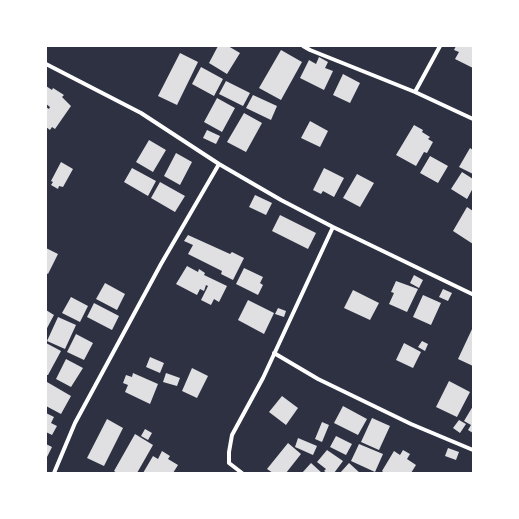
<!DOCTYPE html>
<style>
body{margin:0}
#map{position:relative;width:519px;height:519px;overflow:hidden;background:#2d3142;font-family:"Space Grotesk",sans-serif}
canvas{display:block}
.frame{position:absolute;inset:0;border:47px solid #fff;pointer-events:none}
</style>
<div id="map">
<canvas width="519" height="519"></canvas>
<div class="frame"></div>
</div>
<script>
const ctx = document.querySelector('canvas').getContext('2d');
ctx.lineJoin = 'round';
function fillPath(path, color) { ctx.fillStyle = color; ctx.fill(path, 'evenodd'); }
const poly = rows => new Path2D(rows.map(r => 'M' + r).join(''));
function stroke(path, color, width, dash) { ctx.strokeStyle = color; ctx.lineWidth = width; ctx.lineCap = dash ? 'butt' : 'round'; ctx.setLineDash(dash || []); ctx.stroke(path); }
const building = poly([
 [218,46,228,46,240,53,227,74,209,63],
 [456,46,473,46,473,68,455,59,459,52,454,50],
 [281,50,302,62,281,100,259,88],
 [180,53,198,62,177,105,158,96],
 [319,57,328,62,325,68,333,71,324,90,300,78,309,60,316,64],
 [201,67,223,79,214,96,192,84],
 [343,74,360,83,350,103,333,95],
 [226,81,250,93,243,106,219,94],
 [46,86,52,90,53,88,64,95,62,97,71,106,55,129,52,127,50,130,46,127,46,107,49,109,50,107,46,104],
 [253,95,277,106,271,120,246,108],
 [217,98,235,108,222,132,204,122],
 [244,113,262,123,246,152,227,142],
 [310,121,328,131,320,147,301,138],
 [414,125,423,130,422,132,430,137,428,139,433,142,427,153,424,152,416,166,396,155],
 [207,130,220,136,216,144,203,138],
 [149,140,166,150,153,172,136,162],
 [470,148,473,150,473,174,459,167],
 [176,153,192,162,180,185,164,176],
 [430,156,448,166,438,183,420,173],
 [61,162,73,169,63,187,59,186,58,189,51,185,53,182,51,181],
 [132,168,156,181,148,196,124,182],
 [324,168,344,178,334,197,323,191,321,194,313,190],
 [462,172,473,179,473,188,467,199,451,189],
 [357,174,374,183,360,207,343,198],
 [160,182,185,196,175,212,151,198],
 [255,195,272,203,266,215,249,207],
 [467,207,473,211,473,244,453,231],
 [280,215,316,233,308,249,272,231],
 [188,235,230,254,232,252,244,258,233,280,221,274,222,271,188,254,193,245,184,241],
 [46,248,58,254,48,274,46,273],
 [187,266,198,272,199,269,205,273,204,275,227,286,219,302,214,299,211,305,201,300,208,286,206,285,204,291,200,289,197,295,176,284],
 [244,268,263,277,260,283,263,285,258,295,236,284],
 [414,275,423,280,419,288,410,283],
 [396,281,418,289,407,312,389,304,394,293,391,292],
 [105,283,125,294,117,310,96,299],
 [443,289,452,293,448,301,439,297],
 [353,290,379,303,370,320,344,308],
 [423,295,441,303,431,325,413,317],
 [71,297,88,306,80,322,62,313],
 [248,300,274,313,264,334,238,320],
 [94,303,119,316,112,330,87,317],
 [278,308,286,311,284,317,275,314],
 [46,310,54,315,46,330],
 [58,317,76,325,65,349,47,341],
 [473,327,473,366,458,359],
 [76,334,93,343,84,360,67,352],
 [422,341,428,344,425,351,418,347],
 [46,343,61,351,48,375,46,375],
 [404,343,421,352,413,368,396,360],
 [150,357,164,363,160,373,146,367],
 [66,359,83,368,71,387,56,379],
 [192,368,208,376,197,398,182,391],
 [133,373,158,384,150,404,125,392,128,385,123,383,126,375,132,377],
 [166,373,180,378,177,386,163,382],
 [449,381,470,392,457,417,436,407],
 [47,382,71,396,61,414,46,406],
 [282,396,298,408,286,425,269,412],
 [343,406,367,419,358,435,334,423],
 [473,406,473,433,468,430,471,425,464,421],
 [46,413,54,417,51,423,57,426,52,435,46,432],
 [372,418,390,426,379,450,361,442],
 [107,419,123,428,104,466,87,458],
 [459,420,466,424,460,433,453,428],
 [322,422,329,425,322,442,315,439],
 [145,429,152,433,148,440,141,436],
 [135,434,153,445,137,473,117,473,114,471],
 [336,436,352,444,346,455,330,447],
 [298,438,317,446,313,455,295,447],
 [288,443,301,454,286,473,273,473,267,469],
 [46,444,52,447,46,459],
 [359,444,383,454,375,472,351,461],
 [448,448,459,452,456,460,445,456],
 [327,450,343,461,334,473,327,473,324,471,326,469,317,462],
 [403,450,410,454,407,459,416,465,411,473,384,473,382,471,394,451,400,455],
 [162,451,170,456,168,459,178,465,173,473,143,473,153,456,158,459],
 [311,463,322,473,302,473],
 [349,463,360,473,340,473]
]);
const minor = poly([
 [303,46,310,50,415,92,473,119],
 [46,64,141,113,219,164,281,200,333,227,472,294],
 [415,92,440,46],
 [274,353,318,379,411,424,473,450],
 [54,473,75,423,161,264,219,164],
 [242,473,229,463,229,452,232,435,263,378,333,227]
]);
fillPath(building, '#e0e0e3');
stroke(minor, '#fff', 4);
</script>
